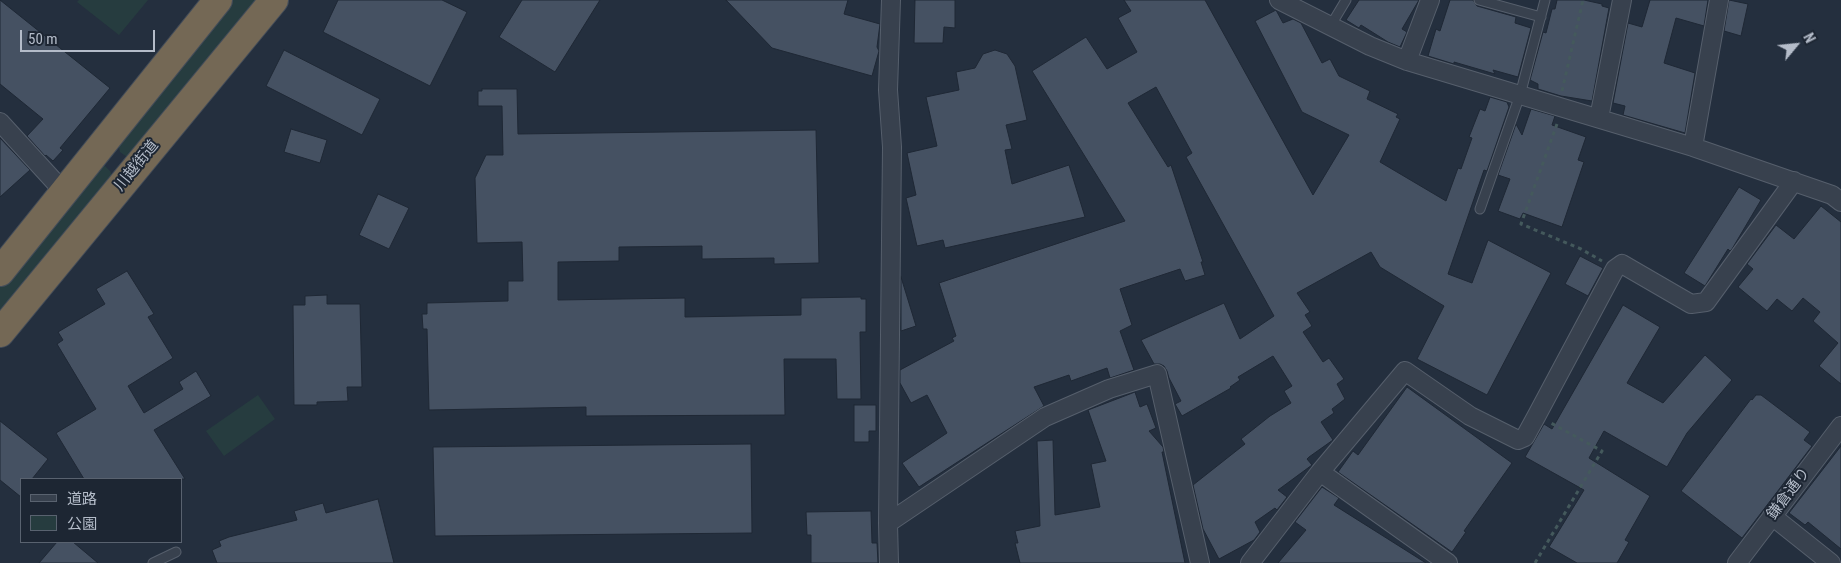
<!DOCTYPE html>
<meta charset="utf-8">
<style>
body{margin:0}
#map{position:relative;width:1841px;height:563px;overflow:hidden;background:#242f3e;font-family:"Roboto Condensed","Noto Sans JP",sans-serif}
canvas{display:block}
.legend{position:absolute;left:20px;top:478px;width:162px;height:65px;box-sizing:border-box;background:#1d2633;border:1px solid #59626f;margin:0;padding:6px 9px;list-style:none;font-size:15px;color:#b4bcc9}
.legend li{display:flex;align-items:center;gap:10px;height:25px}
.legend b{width:25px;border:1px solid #59626f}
.north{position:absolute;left:1771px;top:20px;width:50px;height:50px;-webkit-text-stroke:4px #1d2633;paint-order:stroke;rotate:62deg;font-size:14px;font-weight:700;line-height:20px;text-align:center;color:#b4bcc9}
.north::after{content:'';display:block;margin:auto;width:18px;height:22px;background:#b4bcc9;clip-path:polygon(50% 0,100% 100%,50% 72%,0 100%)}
.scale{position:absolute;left:20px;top:30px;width:135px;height:22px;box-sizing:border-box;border:2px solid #b4bcc9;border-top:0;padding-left:6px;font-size:15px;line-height:18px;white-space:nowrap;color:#b4bcc9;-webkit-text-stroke:4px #1d2633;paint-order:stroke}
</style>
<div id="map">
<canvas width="1841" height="563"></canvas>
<ul class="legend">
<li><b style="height:6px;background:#38414e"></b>道路</li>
<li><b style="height:14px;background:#263c3f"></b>公園</li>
</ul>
<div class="north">N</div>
<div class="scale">50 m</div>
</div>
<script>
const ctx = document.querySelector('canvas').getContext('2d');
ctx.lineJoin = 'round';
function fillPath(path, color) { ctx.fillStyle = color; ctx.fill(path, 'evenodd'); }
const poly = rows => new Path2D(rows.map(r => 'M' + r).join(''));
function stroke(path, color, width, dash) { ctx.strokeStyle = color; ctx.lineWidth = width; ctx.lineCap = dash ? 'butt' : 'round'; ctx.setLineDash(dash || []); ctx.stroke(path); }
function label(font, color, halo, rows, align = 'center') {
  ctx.font = font + ' "Roboto Condensed","Noto Sans JP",sans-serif'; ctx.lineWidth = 4; ctx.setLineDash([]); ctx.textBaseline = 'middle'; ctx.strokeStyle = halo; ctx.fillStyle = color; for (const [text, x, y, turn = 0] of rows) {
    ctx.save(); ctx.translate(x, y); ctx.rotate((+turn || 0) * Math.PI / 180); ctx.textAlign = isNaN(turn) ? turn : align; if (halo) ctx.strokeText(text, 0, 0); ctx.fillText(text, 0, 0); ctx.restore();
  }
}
const green = poly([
 [79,0,148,0,119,35,77,2],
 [229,0,264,0,127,157,120,152,117,140],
 [105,166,110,171,114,179,0,320,0,284,98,167],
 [258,395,275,419,224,456,206,431]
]);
const building = poly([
 [0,0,110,88,60,148,63,150,53,161,46,155,45,156,27,136,43,119,0,84,0,0],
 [338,0,442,0,467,12,430,86,323,32,338,0],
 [522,0,600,0,555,72,499,37,522,0],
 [726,0,848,0,844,14,880,24,877,47,879,51,872,76,772,48,726,0],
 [915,0,955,0,955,28,944,27,943,43,914,43,915,0],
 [1124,0,1205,0,1313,195,1349,135,1302,112,1255,21,1276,10,1283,23,1293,19,1301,23,1322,63,1330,59,1339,76,1370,91,1367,99,1398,114,1396,117,1400,119,1380,162,1446,201,1458,168,1461,169,1472,138,1469,137,1480,109,1485,111,1490,97,1507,102,1509,107,1487,171,1484,170,1448,274,1472,283,1488,240,1551,273,1487,395,1417,359,1444,306,1380,267,1371,252,1297,293,1310,312,1305,315,1312,326,1303,332,1323,362,1329,358,1344,379,1337,384,1345,399,1332,409,1334,413,1321,422,1333,440,1309,457,1307,459,1312,465,1278,490,1287,497,1277,510,1275,508,1255,522,1260,532,1254,540,1219,559,1203,529,1193,485,1245,444,1241,439,1270,416,1291,403,1284,391,1292,386,1273,356,1238,377,1240,380,1230,387,1231,388,1182,416,1175,404,1181,401,1169,378,1167,371,1164,366,1160,364,1154,364,1141,340,1224,303,1240,339,1274,316,1186,157,1192,153,1156,87,1128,103,1168,167,1171,165,1203,262,1201,262,1205,275,1185,281,1180,269,1120,289,1132,325,1120,331,1134,370,1110,378,1107,368,1071,381,1069,375,1034,387,1044,406,919,487,902,463,947,433,927,395,911,403,900,383,900,370,954,341,952,338,956,336,939,283,1125,221,1032,71,1086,37,1107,69,1137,52,1118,18,1131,11,1124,0],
 [1359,0,1419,0,1402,29,1407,32,1400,47,1388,42,1361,25,1359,28,1346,20,1359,0],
 [1450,0,1473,0,1477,6,1516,17,1515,23,1531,28,1518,77,1493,70,1495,74,1454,62,1454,64,1428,56,1436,29,1440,31,1450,0],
 [1557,0,1584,0,1602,4,1602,6,1609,8,1592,101,1561,96,1538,89,1538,84,1530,80,1543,32,1546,33,1552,9,1555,9,1557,0],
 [1650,0,1708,0,1704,26,1676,18,1664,63,1695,73,1685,133,1623,115,1625,106,1613,103,1628,23,1642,27,1650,0],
 [1729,0,1748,4,1741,36,1724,31,1729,0],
 [284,50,380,99,362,135,266,86,284,50],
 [995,50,1007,54,1015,66,1027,120,1006,125,1012,149,1005,150,1012,184,1069,165,1085,217,945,248,943,240,917,246,906,198,916,195,907,153,937,146,926,97,959,90,956,72,975,68,983,54,995,50],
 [482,89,517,89,518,134,816,130,819,263,774,264,774,258,702,259,702,246,619,247,619,261,558,262,558,300,685,298,685,317,801,315,801,298,861,297,861,299,866,299,866,332,860,332,861,399,837,399,836,359,784,359,785,415,586,416,586,407,429,410,427,329,423,329,422,314,427,314,427,303,508,301,508,281,523,281,522,242,477,243,475,178,486,155,503,155,502,106,478,106,478,91,482,91,482,89],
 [1531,109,1555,116,1552,125,1586,137,1578,160,1584,162,1562,227,1523,213,1520,219,1498,211,1510,179,1498,175,1516,124,1522,135,1531,109],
 [291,129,327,140,320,163,284,152,291,129],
 [0,138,30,170,0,197,0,138],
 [1739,187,1761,200,1732,249,1730,251,1728,249,1705,286,1684,273,1739,187],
 [378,194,409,208,389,249,359,235,378,194],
 [1821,206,1841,222,1841,384,1819,366,1838,343,1813,321,1820,312,1803,298,1792,311,1777,299,1767,311,1738,287,1753,269,1747,264,1776,225,1794,239,1821,206],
 [1580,256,1603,268,1588,296,1565,284,1580,256],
 [127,271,154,314,148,317,173,358,128,386,144,413,183,389,179,382,196,371,211,396,154,430,185,479,84,479,56,433,96,409,57,344,63,340,58,332,105,304,96,289,127,271],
 [901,277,916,326,901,331,901,277],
 [327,295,327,304,360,304,362,387,347,387,348,401,317,402,317,405,294,405,293,305,305,305,305,296,327,295],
 [1623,305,1660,327,1627,383,1663,403,1705,355,1732,380,1687,433,1667,467,1604,431,1589,458,1650,496,1625,540,1629,542,1617,563,1577,563,1549,547,1584,490,1525,457,1544,424,1552,429,1623,305],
 [1407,387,1512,463,1464,531,1466,532,1452,552,1338,472,1353,451,1358,455,1407,387],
 [1135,392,1140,407,1147,404,1156,428,1149,431,1163,447,1164,452,1162,452,1185,563,1020,563,1015,543,1018,543,1015,531,1040,526,1037,441,1053,440,1055,515,1100,507,1091,464,1106,461,1088,410,1135,392],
 [1756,395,1761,395,1810,432,1804,440,1812,446,1742,538,1681,491,1751,399,1752,400,1756,395],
 [854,405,876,405,876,431,869,431,869,442,854,442,854,405],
 [0,421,48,459,32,479,21,479,21,497,0,480,0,421],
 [751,444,752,533,435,536,433,447,751,444],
 [1841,446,1841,549,1808,522,1805,525,1789,513,1841,446],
 [1322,487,1339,498,1334,505,1426,563,1278,563,1306,530,1295,522,1322,487],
 [378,499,394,563,217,563,212,550,221,546,219,541,229,537,297,520,294,511,323,503,326,513,378,499],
 [871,511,872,543,877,543,878,563,811,563,811,535,807,535,806,512,871,511],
 [57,542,73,542,98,563,39,563,57,542]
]);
const path = poly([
 [1562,91,1583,0],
 [1557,124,1521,224,1581,249,1602,261],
 [1535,563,1602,451,1551,423]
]);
const lane = poly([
 [1479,0,1541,17],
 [1331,25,1346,0],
 [1480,209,1520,95,1545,0],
 [153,563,176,552]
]);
const street = poly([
 [1279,0,1370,46,1407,61,1693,147,1832,195,1841,202],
 [1407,61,1430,0],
 [1599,118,1622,0],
 [0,122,64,192],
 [1693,147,1719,0],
 [1320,472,1448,563],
 [1772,516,1831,563],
 [888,523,1045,417,1109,389,1157,374,1200,563],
 [889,563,888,523,892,147,888,90,891,0],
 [1250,563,1320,472,1405,371,1470,416,1518,440,1525,437,1537,415,1615,269,1622,264,1691,304,1706,302,1794,181],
 [1737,563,1841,426]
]);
const highway = poly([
 [0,272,218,0],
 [0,333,274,0]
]);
const streetNames = [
 ["川越街道",137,166,-51],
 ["鎌倉通り",1789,494,-53]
];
fillPath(green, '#263c3f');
fillPath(building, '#455162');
stroke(building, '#1f2835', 1);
stroke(lane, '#565f6c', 11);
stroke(street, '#565f6c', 20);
stroke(highway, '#434c59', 30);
stroke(path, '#44595c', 3, [4, 4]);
stroke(lane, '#38414e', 9);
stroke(street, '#38414e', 18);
stroke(highway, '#746855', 28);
label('15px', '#b4bcc9', '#1d2633', streetNames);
</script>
